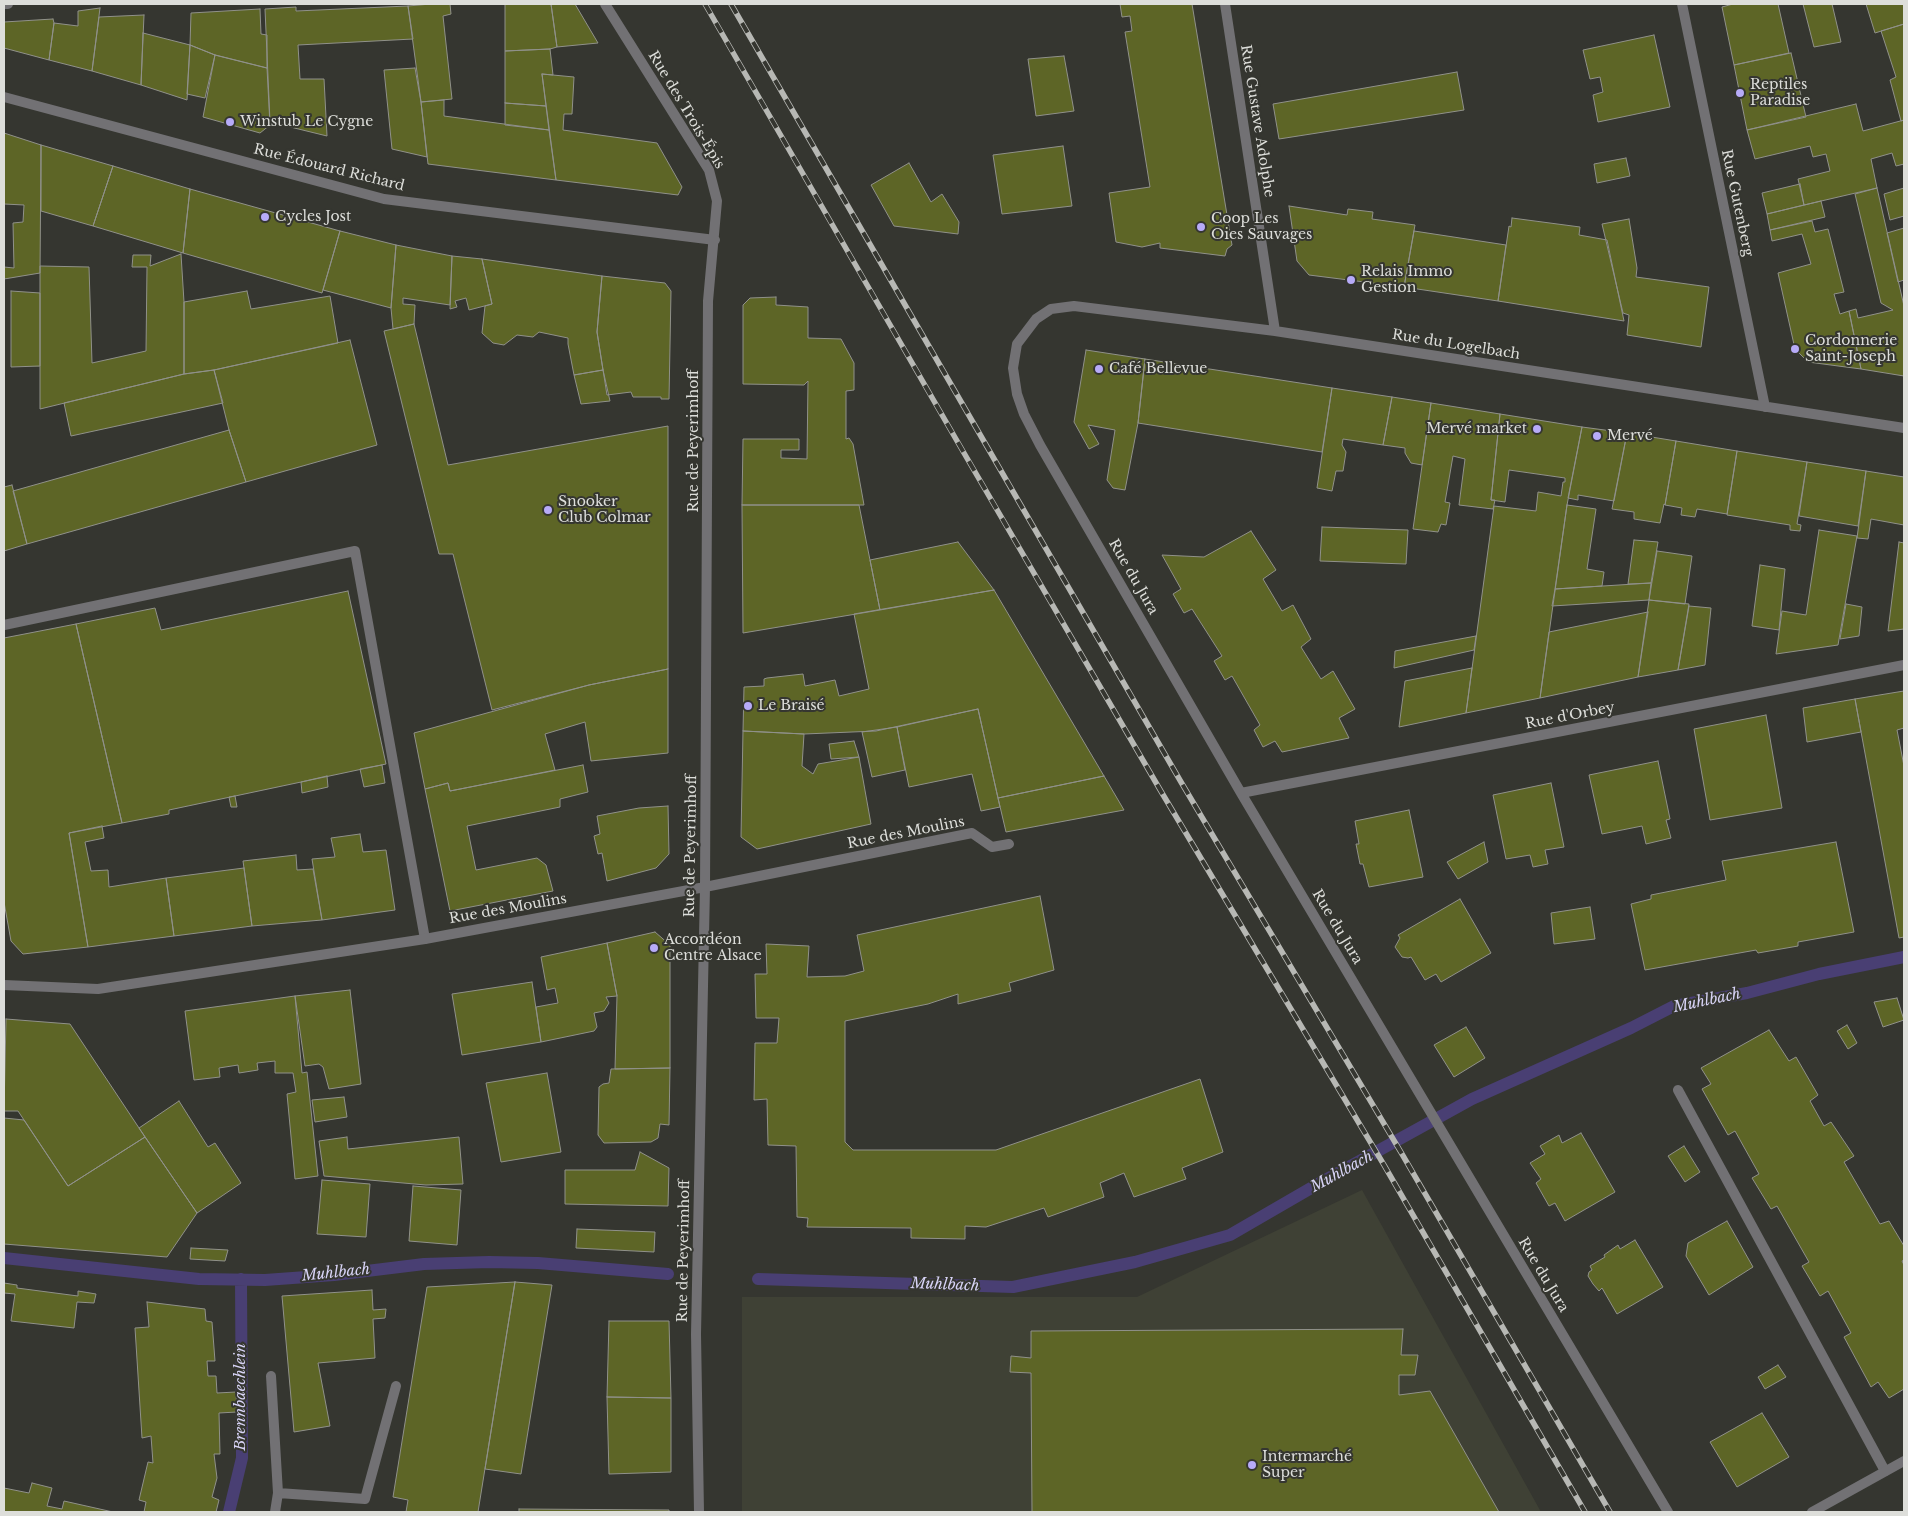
<!DOCTYPE html>
<meta charset="utf-8">
<style>
body{margin:0}
#map{position:relative;width:1908px;height:1516px;overflow:hidden;background:#353630;font-family:"Libre Baskerville",serif}
canvas{display:block}
.frame{position:absolute;inset:0;border:5px solid #dddeda;pointer-events:none}
</style>
<div id="map">
<canvas width="1908" height="1516"></canvas>
<div class="frame"></div>
</div>
<script>
const ctx = document.querySelector('canvas').getContext('2d');
ctx.lineJoin = 'round';
function fillPath(path, color) { ctx.fillStyle = color; ctx.fill(path, 'evenodd'); }
const poly = rows => new Path2D(rows.map(r => 'M' + r).join(''));
function stroke(path, color, width, dash) { ctx.strokeStyle = color; ctx.lineWidth = width; ctx.lineCap = dash ? 'butt' : 'round'; ctx.setLineDash(dash || []); ctx.stroke(path); }
function label(font, color, halo, rows, align = 'center') {
  ctx.font = font + ' "Libre Baskerville",serif'; ctx.lineWidth = 4; ctx.setLineDash([]); ctx.textBaseline = 'middle'; ctx.strokeStyle = halo; ctx.fillStyle = color; for (const [text, x, y, turn = 0] of rows) {
    ctx.save(); ctx.translate(x, y); ctx.rotate((+turn || 0) * Math.PI / 180); ctx.textAlign = isNaN(turn) ? turn : align; if (halo) ctx.strokeText(text, 0, 0); ctx.fillText(text, 0, 0); ctx.restore();
  }
}
const built = poly([
 [1362,1190,1541,1512,742,1512,742,1297,1137,1297]
]);
const stream = poly([
 [4,1258,199,1279,265,1280,334,1275,424,1264,489,1262,538,1263,668,1274],
 [758,1279,1013,1287,1135,1262,1230,1235,1318,1184,1472,1099,1631,1028,1674,1006,1747,993,1819,974,1904,957],
 [229,1512,242,1458,241,1279]
]);
const building = poly([
 [431,4,450,4,451,14,443,16,452,99,421,102,408,6,431,4],
 [505,4,551,4,557,47,550,49,505,51,505,4],
 [551,4,575,4,598,43,557,47,551,4],
 [1120,4,1192,4,1232,245,1227,249,1225,256,1160,248,1160,243,1142,247,1116,242,1109,193,1150,187,1125,32,1132,31,1130,16,1122,17,1120,4],
 [1733,4,1778,4,1789,53,1734,65,1722,7,1733,4],
 [1803,4,1832,4,1841,42,1814,47,1803,4],
 [1866,4,1904,4,1904,24,1875,33,1866,4],
 [408,6,413,39,298,45,300,79,324,79,327,136,270,122,265,9,296,7,296,11,408,6],
 [100,8,92,71,49,60,54,23,78,26,78,11,100,8],
 [260,9,261,34,267,35,267,68,215,55,190,45,191,13,260,9],
 [144,15,141,85,92,71,99,17,144,15],
 [53,19,54,23,49,60,4,48,4,22,53,19],
 [1904,24,1904,120,1901,121,1890,80,1896,77,1881,31,1904,24],
 [143,33,190,45,187,100,141,85,143,33],
 [1654,35,1670,107,1598,122,1593,95,1603,92,1600,77,1590,79,1583,50,1654,35],
 [190,45,215,55,205,98,187,94,190,45],
 [550,49,553,75,542,74,546,106,505,103,505,51,550,49],
 [1791,53,1806,117,1747,130,1734,65,1791,53],
 [215,55,267,68,270,125,260,133,203,117,215,55],
 [1064,56,1074,111,1036,116,1028,59,1064,56],
 [415,68,421,102,427,157,392,149,384,70,415,68],
 [1457,72,1464,110,1279,139,1273,104,1457,72],
 [542,74,574,77,572,114,564,114,563,130,657,143,682,187,678,195,556,180,542,74],
 [444,100,444,116,549,130,556,180,428,164,421,102,444,100],
 [505,103,546,106,549,130,505,125,505,103],
 [1856,104,1863,131,1904,120,1904,164,1896,166,1892,153,1871,159,1877,188,1804,205,1798,179,1830,171,1826,154,1813,157,1810,146,1755,159,1747,130,1856,104],
 [4,133,41,145,40,273,4,279,4,267,14,268,13,223,23,222,24,205,4,204,4,133],
 [41,145,113,166,93,226,41,211,41,145],
 [1063,146,1072,206,1002,214,993,155,1063,146],
 [1626,158,1630,176,1597,183,1594,164,1626,158],
 [909,163,931,202,942,194,959,222,958,234,894,226,871,185,909,163],
 [113,166,190,189,183,253,93,226,113,166],
 [1800,184,1804,205,1767,214,1762,193,1800,184],
 [1877,188,1904,306,1904,376,1861,369,1849,311,1856,309,1858,318,1893,310,1881,303,1855,194,1877,188],
 [1904,188,1904,216,1890,220,1884,194,1904,188],
 [190,189,340,231,322,293,183,253,190,189],
 [1821,201,1825,217,1770,230,1767,214,1821,201],
 [1289,206,1347,215,1348,209,1373,212,1372,219,1415,225,1404,287,1309,275,1297,261,1289,206],
 [1512,218,1580,227,1579,235,1607,240,1624,321,1498,301,1509,226,1511,227,1512,218],
 [1629,219,1637,268,1636,277,1709,287,1701,347,1627,335,1629,315,1623,313,1602,224,1629,219],
 [1812,221,1815,232,1828,229,1844,292,1834,294,1840,314,1849,311,1861,369,1808,362,1795,349,1778,273,1811,264,1802,234,1772,241,1770,230,1812,221],
 [1904,228,1904,280,1898,282,1887,233,1904,228],
 [340,231,396,245,391,308,323,290,340,231],
 [1414,231,1506,245,1498,301,1404,287,1414,231],
 [396,245,452,256,450,305,403,298,403,304,415,305,414,324,393,329,391,308,396,245],
 [181,254,184,302,184,374,40,409,40,266,89,267,92,363,146,351,147,267,132,267,133,255,151,255,150,266,181,254],
 [452,256,482,259,492,304,469,310,466,298,455,301,457,307,450,309,452,256],
 [482,259,602,276,597,332,603,370,574,375,568,344,568,338,539,332,533,337,517,335,504,345,493,343,482,333,485,306,492,304,482,259],
 [602,276,665,283,671,291,669,399,661,399,661,397,633,397,631,392,607,395,597,332,602,276],
 [11,291,40,293,40,366,11,367,11,291],
 [247,291,251,309,330,296,338,343,214,370,184,374,184,302,247,291],
 [776,297,776,305,808,307,808,338,841,339,854,363,854,390,846,391,846,439,849,438,853,444,864,505,742,505,743,439,799,439,799,450,781,450,781,458,807,459,808,381,804,385,743,384,743,305,750,298,776,297],
 [414,324,448,465,668,426,668,669,589,685,492,710,453,554,439,554,384,331,414,324],
 [350,340,377,445,246,482,229,430,214,370,350,340],
 [1086,350,1145,359,1138,423,1125,490,1113,488,1107,480,1115,430,1088,425,1099,444,1089,449,1074,422,1086,350],
 [1145,359,1332,388,1322,452,1138,423,1145,359],
 [214,370,223,403,71,436,64,403,184,374,214,370],
 [603,370,610,401,581,404,574,375,603,370],
 [1332,388,1392,397,1383,445,1343,439,1342,445,1346,452,1343,471,1336,471,1332,491,1317,488,1332,388],
 [1392,397,1431,403,1422,465,1411,463,1405,453,1405,448,1383,445,1392,397],
 [1431,403,1500,414,1491,500,1495,500,1493,509,1459,505,1465,459,1453,456,1445,502,1450,503,1446,525,1441,524,1438,532,1413,529,1431,403],
 [1500,414,1582,427,1567,505,1540,698,1466,713,1494,506,1536,511,1538,492,1561,496,1563,482,1565,482,1565,478,1509,470,1505,502,1491,500,1500,414],
 [1582,427,1627,433,1614,501,1578,495,1578,500,1568,498,1582,427],
 [229,430,246,482,27,544,13,491,229,430],
 [1627,433,1676,441,1665,505,1664,504,1660,523,1634,519,1634,512,1612,509,1627,433],
 [1676,441,1737,451,1727,514,1697,509,1695,517,1681,515,1682,508,1665,505,1676,441],
 [1737,451,1807,462,1797,524,1801,525,1800,531,1790,530,1790,525,1727,515,1737,451],
 [1807,462,1866,471,1858,526,1799,516,1807,462],
 [1866,471,1904,477,1904,525,1871,519,1868,539,1857,538,1866,471],
 [12,485,27,544,4,551,4,487,12,485],
 [742,505,859,505,880,610,743,633,742,505],
 [1567,505,1596,509,1587,569,1604,572,1602,586,1555,589,1567,505],
 [1322,527,1408,530,1406,564,1320,561,1322,527],
 [1819,530,1857,536,1838,645,1776,654,1782,611,1806,615,1819,530],
 [1251,531,1276,570,1263,579,1282,611,1293,605,1311,639,1301,647,1321,679,1333,671,1355,709,1339,718,1349,738,1282,752,1275,741,1263,747,1254,730,1260,725,1232,676,1225,680,1214,661,1222,656,1192,609,1184,613,1173,594,1181,589,1162,555,1204,557,1251,531],
 [1634,540,1658,542,1651,583,1628,584,1634,540],
 [958,542,994,590,880,610,870,560,958,542],
 [1899,542,1904,543,1904,629,1888,631,1899,542],
 [1657,551,1692,556,1685,604,1649,600,1657,551],
 [1760,565,1785,569,1779,630,1752,626,1760,565],
 [1651,583,1649,600,1552,606,1555,589,1651,583],
 [994,590,1104,776,998,798,978,709,876,731,804,734,743,731,744,687,764,686,764,679,767,678,803,674,805,686,835,680,839,696,869,689,854,614,994,590],
 [348,591,386,764,169,810,169,814,122,823,76,624,155,608,161,630,348,591],
 [1649,600,1689,604,1678,670,1638,677,1649,600],
 [1846,604,1862,607,1859,636,1840,639,1846,604],
 [1689,606,1711,608,1705,665,1678,670,1689,606],
 [1648,612,1638,677,1540,698,1549,632,1648,612],
 [76,624,122,823,69,833,88,947,23,954,11,941,4,902,4,638,76,624],
 [1476,636,1474,650,1394,668,1395,651,1476,636],
 [1472,668,1466,713,1399,727,1405,681,1472,668],
 [668,669,668,753,591,761,585,722,545,734,555,770,450,791,448,783,425,789,414,733,589,685,668,669],
 [1904,691,1904,728,1897,730,1904,766,1904,937,1899,938,1855,699,1904,691],
 [1855,699,1861,732,1807,742,1803,708,1855,699],
 [978,709,1000,807,981,811,972,774,909,787,897,727,978,709],
 [1766,715,1782,808,1710,820,1694,729,1766,715],
 [897,727,905,770,872,777,862,732,897,727],
 [743,731,804,734,802,766,813,774,818,764,859,757,871,824,757,849,741,837,743,731],
 [854,741,859,757,831,759,829,744,854,741],
 [1658,761,1670,819,1666,820,1671,838,1646,844,1642,826,1602,834,1589,775,1658,761],
 [382,765,385,783,364,787,360,769,382,765],
 [583,765,588,792,560,799,560,807,467,826,476,870,537,858,546,865,553,891,450,911,425,789,448,783,450,791,583,765],
 [327,776,328,787,302,793,301,782,327,776],
 [1104,776,1124,810,1006,832,998,798,1104,776],
 [1551,783,1564,847,1545,850,1548,864,1533,867,1530,855,1506,859,1493,795,1551,783],
 [235,796,237,807,231,807,229,797,235,796],
 [668,806,669,854,656,868,607,881,602,853,598,854,594,836,600,834,597,816,639,808,668,806],
 [1409,810,1423,877,1369,887,1363,864,1360,864,1356,844,1359,844,1355,821,1409,810],
 [102,826,104,838,85,842,91,871,108,870,109,887,166,878,174,936,88,947,69,833,102,826],
 [360,834,363,852,386,850,395,910,322,920,312,859,335,857,331,838,360,834],
 [1484,842,1488,862,1458,879,1447,862,1484,842],
 [1836,842,1854,932,1798,942,1798,946,1758,953,1756,950,1645,970,1631,904,1651,899,1651,895,1726,880,1722,861,1836,842],
 [296,855,297,870,313,869,322,920,252,926,243,861,296,855],
 [244,868,252,926,174,936,166,878,244,868],
 [1040,896,1054,970,1009,983,1011,991,958,1004,958,994,928,1004,845,1021,845,1142,853,1150,996,1150,1200,1079,1223,1152,1182,1168,1186,1179,1134,1197,1124,1173,1100,1183,1104,1197,1048,1217,1044,1208,986,1227,965,1226,965,1239,911,1238,911,1228,807,1227,808,1218,797,1217,796,1146,768,1145,767,1099,754,1100,755,1043,777,1043,779,1018,756,1018,755,974,767,974,766,944,809,946,807,977,845,976,864,971,857,935,1040,896],
 [1460,899,1491,953,1441,982,1436,974,1425,980,1411,957,1408,958,1402,957,1395,947,1400,938,1398,935,1460,899],
 [1590,907,1595,939,1554,944,1551,913,1590,907],
 [655,932,670,945,670,1068,615,1069,617,996,607,943,655,932],
 [607,943,617,996,606,997,609,1003,604,1011,594,1013,597,1027,594,1031,541,1042,536,1007,558,1003,555,988,547,990,541,957,607,943],
 [532,982,541,1042,462,1055,452,994,532,982],
 [350,990,361,1084,329,1089,323,1067,319,1064,305,1066,295,996,350,990],
 [295,996,302,1073,307,1072,318,1176,295,1179,287,1094,296,1092,293,1073,275,1073,275,1061,257,1063,258,1070,239,1073,238,1065,219,1068,220,1077,194,1080,185,1011,295,996],
 [1897,998,1904,1020,1883,1027,1874,1002,1897,998],
 [6,1019,70,1024,145,1137,68,1186,18,1111,4,1111,6,1019],
 [1847,1025,1857,1043,1848,1049,1837,1031,1847,1025],
 [1466,1027,1485,1058,1454,1077,1434,1045,1466,1027],
 [1769,1030,1789,1061,1796,1057,1818,1095,1810,1101,1824,1126,1831,1122,1854,1156,1844,1162,1880,1224,1889,1221,1904,1246,1904,1260,1902,1261,1904,1265,1904,1389,1889,1398,1878,1382,1871,1387,1844,1337,1851,1333,1828,1291,1820,1296,1802,1266,1809,1262,1777,1206,1771,1209,1752,1178,1759,1174,1735,1131,1728,1135,1702,1089,1711,1084,1701,1068,1769,1030],
 [670,1068,669,1125,660,1124,658,1138,651,1142,604,1143,598,1135,599,1087,603,1084,609,1083,611,1069,670,1068],
 [547,1073,561,1152,501,1162,486,1083,547,1073],
 [344,1097,347,1117,315,1122,312,1100,344,1097],
 [179,1101,208,1147,215,1143,241,1183,197,1213,139,1128,179,1101],
 [4,1118,24,1120,68,1186,145,1137,197,1213,167,1257,4,1244,4,1118],
 [1581,1133,1615,1192,1565,1221,1555,1203,1549,1206,1536,1183,1541,1179,1530,1163,1545,1154,1540,1146,1559,1135,1562,1143,1581,1133],
 [347,1137,348,1149,459,1137,463,1184,426,1185,324,1176,319,1141,347,1137],
 [1684,1146,1700,1172,1685,1182,1668,1156,1684,1146],
 [640,1152,669,1168,668,1206,565,1204,565,1170,635,1170,640,1152],
 [322,1180,370,1184,366,1237,317,1234,322,1180],
 [413,1186,461,1190,457,1245,409,1241,413,1186],
 [1727,1221,1753,1267,1709,1295,1686,1256,1688,1243,1727,1221],
 [577,1229,655,1232,654,1252,576,1248,577,1229],
 [1635,1240,1663,1287,1617,1314,1602,1288,1599,1291,1593,1284,1588,1276,1589,1272,1592,1270,1590,1266,1605,1257,1604,1255,1618,1245,1620,1249,1635,1240],
 [191,1248,228,1250,225,1261,190,1259,191,1248],
 [515,1282,478,1512,406,1512,408,1500,393,1497,427,1287,515,1282],
 [515,1282,552,1285,521,1474,485,1469,515,1282],
 [4,1283,17,1285,17,1288,78,1296,78,1291,96,1294,94,1303,77,1302,74,1328,11,1321,15,1294,4,1293,4,1283],
 [372,1290,373,1310,386,1309,385,1318,373,1319,375,1358,318,1363,330,1426,294,1432,282,1296,372,1290],
 [147,1302,205,1309,206,1321,212,1322,215,1361,207,1361,208,1376,216,1376,217,1393,236,1392,237,1412,219,1413,220,1454,214,1454,217,1478,212,1497,219,1500,216,1512,144,1512,146,1502,139,1500,148,1462,153,1463,151,1436,142,1438,135,1328,149,1327,147,1302],
 [609,1321,669,1321,671,1398,607,1397,609,1321],
 [1403,1329,1401,1355,1418,1355,1415,1375,1399,1375,1399,1395,1430,1391,1499,1512,1032,1512,1031,1373,1010,1372,1011,1356,1031,1358,1031,1331,1403,1329],
 [1778,1365,1786,1377,1765,1389,1758,1377,1778,1365],
 [607,1397,671,1398,671,1472,609,1474,607,1397],
 [1762,1413,1789,1457,1737,1487,1710,1442,1762,1413],
 [32,1483,52,1488,47,1506,62,1509,64,1501,113,1512,4,1512,4,1488,29,1493,32,1483],
 [519,1509,669,1510,669,1512,519,1512,519,1509]
]);
const lane = poly([
 [4,625,355,551,425,939],
 [1678,1090,1885,1471],
 [271,1376,278,1493,275,1512],
 [278,1493,365,1499,396,1386]
]);
const street = poly([
 [4,4,8,4],
 [605,4,709,170,717,201,708,301,705,887,696,1334,699,1512],
 [1225,4,1275,331],
 [1682,4,1765,407],
 [4,97,384,199,715,240],
 [1241,793,1904,665],
 [4,985,98,989,425,939,705,887,972,833,992,847,1009,844],
 [1668,1512,1241,793,1040,445,1024,414,1017,394,1013,368,1017,344,1036,319,1051,309,1074,306,1275,331,1904,428],
 [1812,1512,1904,1461]
]);
const rail = poly([
 [705,4,964,453,1162,793,1384,1165,1585,1512],
 [731,4,1181,782,1402,1154,1610,1512]
]);
const markers = [
 [1740,93,5,"#b7abf8"],
 [230,122,5,"#b7abf8"],
 [265,217,5,"#b7abf8"],
 [1201,227,5,"#b7abf8"],
 [1351,280,5,"#b7abf8"],
 [1795,349,5,"#b7abf8"],
 [1099,369,5,"#b7abf8"],
 [1537,429,5,"#b7abf8"],
 [1597,436,5,"#b7abf8"],
 [548,510,5,"#b7abf8"],
 [748,706,5,"#b7abf8"],
 [654,948,5,"#b7abf8"],
 [1252,1465,5,"#b7abf8"]
];
const poiNames = [
 ["Reptiles",1750,85],
 ["Paradise",1750,101],
 ["Winstub Le Cygne",240,122],
 ["Cycles Jost",275,217],
 ["Coop Les",1211,219],
 ["Oies Sauvages",1211,235],
 ["Relais Immo",1361,272],
 ["Gestion",1361,288],
 ["Cordonnerie",1805,341],
 ["Saint-Joseph",1805,357],
 ["Café Bellevue",1109,369],
 ["Mervé market",1527,429,"right"],
 ["Mervé",1607,436],
 ["Snooker",558,502],
 ["Club Colmar",558,518],
 ["Le Braisé",758,706],
 ["Accordéon",664,940],
 ["Centre Alsace",664,956],
 ["Intermarché",1262,1457],
 ["Super",1262,1473]
];
const streetNames = [
 ["Rue des Trois-Épis",686,110,59],
 ["Rue Gustave Adolphe",1257,121,81],
 ["Rue Édouard Richard",329,168,14],
 ["Rue Gutenberg",1737,203,78],
 ["Rue du Logelbach",1456,345,9],
 ["Rue de Peyerimhoff",694,441,-90],
 ["Rue du Jura",1133,577,60],
 ["Rue d'Orbey",1570,716,-11],
 ["Rue des Moulins",906,833,-11],
 ["Rue de Peyerimhoff",691,846,-89],
 ["Rue des Moulins",508,909,-10],
 ["Rue du Jura",1337,927,59],
 ["Rue de Peyerimhoff",684,1251,-89],
 ["Rue du Jura",1543,1275,59]
];
const waterNames = [
 ["Muhlbach",1707,1001,-12],
 ["Muhlbach",1342,1172,-29],
 ["Muhlbach",336,1273,-6],
 ["Muhlbach",945,1285,2],
 ["Brennbaechlein",241,1397,-90]
];
fillPath(built, '#3f4135');
stroke(stream, '#493f73', 12);
fillPath(building, '#5d6526');
stroke(building, '#90918a', 1);
stroke(lane, '#727174', 10);
stroke(street, '#727174', 10);
stroke(rail, '#b7b8b4', 5.5);
stroke(rail, '#353630', 4, [11]);
for (const [x, y, r, color] of markers) { const dot = new Path2D(); dot.arc(x, y, r, 0, 2 * Math.PI); ctx.fillStyle = color; ctx.fill(dot); stroke(dot, '#353630', 2); }
label('14px', '#dddeda', '#353630', poiNames, 'left');
label('14px', '#dddeda', '#353630', streetNames);
label('italic 15px', '#d7d3f5', '#353630', waterNames);
</script>
